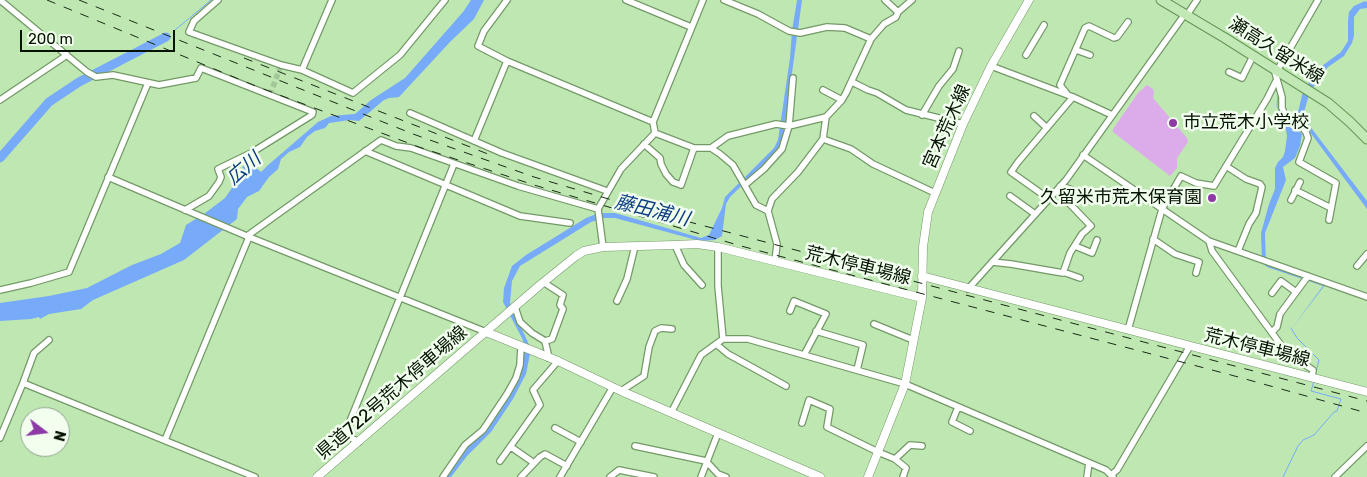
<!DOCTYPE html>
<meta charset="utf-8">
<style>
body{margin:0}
#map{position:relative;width:1367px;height:477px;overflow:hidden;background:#bfe7b2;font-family:Rubik,sans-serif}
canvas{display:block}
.north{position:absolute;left:20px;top:407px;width:50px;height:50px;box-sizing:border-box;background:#f2ffef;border:1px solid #94a191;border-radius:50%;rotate:105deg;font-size:14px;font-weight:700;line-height:20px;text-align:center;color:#061303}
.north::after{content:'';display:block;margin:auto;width:18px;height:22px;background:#8f39a7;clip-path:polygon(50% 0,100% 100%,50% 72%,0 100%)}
.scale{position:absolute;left:20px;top:30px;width:155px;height:22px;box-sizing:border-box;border:2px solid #061303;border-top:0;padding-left:6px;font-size:15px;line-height:18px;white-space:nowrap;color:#061303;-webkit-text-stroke:4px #f2ffef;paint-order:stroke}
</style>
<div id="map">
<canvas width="1367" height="477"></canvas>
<div class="north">N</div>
<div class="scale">200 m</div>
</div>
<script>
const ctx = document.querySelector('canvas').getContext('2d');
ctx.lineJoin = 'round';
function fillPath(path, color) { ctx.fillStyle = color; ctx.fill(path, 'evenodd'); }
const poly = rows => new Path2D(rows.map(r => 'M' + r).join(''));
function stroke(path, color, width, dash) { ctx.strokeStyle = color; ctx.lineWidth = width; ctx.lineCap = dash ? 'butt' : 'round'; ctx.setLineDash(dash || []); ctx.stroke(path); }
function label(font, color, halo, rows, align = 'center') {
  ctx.font = font + ' Rubik,"Noto Sans JP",sans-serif'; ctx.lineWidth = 5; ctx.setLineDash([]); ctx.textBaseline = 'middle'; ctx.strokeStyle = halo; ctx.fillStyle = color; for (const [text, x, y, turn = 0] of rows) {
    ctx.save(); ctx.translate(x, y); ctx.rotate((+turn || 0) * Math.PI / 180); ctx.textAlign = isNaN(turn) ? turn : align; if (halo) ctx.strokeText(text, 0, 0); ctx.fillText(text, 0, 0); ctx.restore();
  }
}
const green = poly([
 [1147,85,1153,89,1154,92,1153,98,1187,138,1188,142,1177,158,1177,168,1170,176,1113,132,1113,129,1138,93]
]);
const water = poly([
 [471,0,484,0,474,19,450,42,399,97,389,98,384,100,359,121,350,120,329,123,325,128,315,131,307,137,300,147,289,152,281,159,278,169,269,177,259,191,247,197,238,209,237,219,184,260,93,300,81,309,49,314,40,319,39,317,31,319,0,321,0,303,49,296,87,288,132,265,161,254,180,243,186,225,204,214,225,198,234,185,243,177,244,169,242,167,250,163,261,172,267,166,318,122,331,116,355,114,371,100,405,78,463,12],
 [797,0,802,0,785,124,780,146,773,155,730,197,726,204,722,236,715,240,700,241,615,218,604,218,591,222,520,266,512,281,510,303,531,349,526,374,513,399,491,432,467,456,451,477,446,477,513,387,523,345,523,340,503,302,504,288,512,266,526,255,586,218,599,213,615,213,701,238,709,235,722,208,725,197,774,148,778,140,790,58,792,31],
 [1365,1,1367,2,1367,8,1360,9,1354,17,1354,36,1352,43,1344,56,1328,67,1319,77,1309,95,1304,112,1305,117,1309,125,1367,201,1367,209,1301,120,1297,128,1302,134,1300,146,1295,158,1283,167,1286,180,1265,233,1266,265,1325,285,1292,328,1323,286,1267,267,1262,263,1261,233,1269,204,1275,189,1275,168,1278,162,1283,157,1285,151,1287,136,1285,124,1288,127,1294,125,1296,121,1303,91,1319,68,1341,52,1348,41,1348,21,1349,12,1354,6]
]);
const stream = poly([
 [175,30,211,0],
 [1282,68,1300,37],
 [1276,87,1278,94,1277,106,1285,124],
 [1089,153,1163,50],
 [1291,328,1297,338,1319,360,1316,372],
 [1283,477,1298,446,1303,440,1314,435,1334,412,1337,411,1341,399,1311,391,1314,381]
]);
const river = poly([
 [0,158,49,102,79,82,166,37]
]);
const streetTunnel = poly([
 [270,95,281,65]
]);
const street = poly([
 [0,0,87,72,96,77,113,75,159,85,196,78,201,68,313,112,312,115,251,153,218,169,221,177,219,182,209,196,185,210],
 [218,0,194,21,189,32,281,65,302,70,353,93,400,55,445,0],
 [507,0,484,31,478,46,507,61,653,122],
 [626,0,691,27],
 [724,0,758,14,789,31,800,33,827,27,845,28,871,39],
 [885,0,898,12],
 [1187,15,1197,0],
 [1076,50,1090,55],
 [1026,55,1044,25],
 [991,66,1073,97,1112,115],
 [1274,69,1282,97,1282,108,1286,117,1290,122,1300,124,1306,132,1308,138,1299,162,1336,183,1329,220],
 [302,70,332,0],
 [1277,71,1318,0],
 [1229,72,1242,78,1253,56],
 [852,82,868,90,877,93,906,110,963,124],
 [823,90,842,100],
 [1067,94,1060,85,1085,28,1089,26,1114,38,1117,37,1128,22],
 [0,100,67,55],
 [410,113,502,153,607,191],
 [922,115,939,86,953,69,959,51],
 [1034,116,1047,128],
 [655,133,694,148,711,148,720,154,733,165,756,205,768,211],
 [655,133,653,122,703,0],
 [823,139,851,149,873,164,935,193],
 [474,141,507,61],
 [644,144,660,158,661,164,666,174,673,182,681,185,694,148],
 [711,148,728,136,776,124,789,126,826,117,842,100,846,93,871,39,884,24,896,17,898,12,912,0],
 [365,151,520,216,570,223],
 [1083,155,1209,241,1367,297],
 [1226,166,1246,179,1260,184,1262,187,1256,213,1249,224,1238,251],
 [108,177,249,237,486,332],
 [745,185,764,169,782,149,789,126,793,78],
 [1295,190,1331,208],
 [1010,196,1035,214],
 [1049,199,1011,172,1018,162,1073,97],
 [1291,200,1300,182],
 [247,236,381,140,396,146,411,148,518,186,598,209],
 [1153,239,1175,254,1199,262,1196,273],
 [1209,241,1212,251,1286,352,1313,370,1312,378],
 [675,245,684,265,702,285],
 [1075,246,1092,253,1097,240],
 [603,247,598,209,621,169,655,133],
 [718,247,718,286,723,339],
 [775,261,777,244,768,211,772,199,798,172,823,139,826,117],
 [992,262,1011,264,1063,273,1070,253,1082,234,1091,226,1067,201,1073,190,1060,186],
 [1357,266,1367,254],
 [1063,272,1080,278],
 [968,289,1066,180,1185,14],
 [0,290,31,283,69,272,148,83],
 [1272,293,1281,281,1296,292],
 [617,301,627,279,635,246],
 [515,307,520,322,532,333,545,341,552,339,563,309,560,305,563,295,543,282],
 [790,311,794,301,826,314,804,355],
 [874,324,913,340],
 [1128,330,1162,209,1181,176,1196,183,1214,186,1267,99,1276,81],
 [816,331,863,345,857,370],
 [1272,332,1277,327,1280,314,1308,276],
 [545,341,549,358],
 [716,344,728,354,786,386],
 [23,383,255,477],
 [621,391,644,376,649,347,655,331,661,328,672,329],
 [958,407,952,422,970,431],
 [671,413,701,355,723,339,748,339,905,384,1106,470,1113,477],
 [802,423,809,400,830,409,827,427,878,452,895,459,910,445,922,446],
 [555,428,581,442],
 [0,438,23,383,34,353,49,340],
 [165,440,249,237],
 [359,442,347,436,346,431,454,164],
 [635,446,706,461,718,474,726,477],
 [511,447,534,463],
 [895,459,906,468,903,477],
 [500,461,540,405,533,390,558,361],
 [1111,475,1117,470,1190,346],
 [443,477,465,445,483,430,507,394,516,378,520,365,521,346],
 [521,477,540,457,545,454,567,466],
 [560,477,613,387],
 [610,477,619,470,654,477],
 [701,477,718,433],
 [1087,477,1089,463],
 [1335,477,1367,446]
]);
const secondary = poly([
 [922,276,1367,392],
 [486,332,558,361,621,391,820,477],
 [317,477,540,285,576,256,584,251,603,247,675,245,697,244,718,247,922,298],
 [868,477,905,384,922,298,923,247,928,212,963,124,991,66,1029,0]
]);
const primary = poly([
 [1161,0,1225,38,1328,103,1350,122,1367,139]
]);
const rail = poly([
 [47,0,258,87,419,147,534,185,741,246,1231,375,1367,413],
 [79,0,413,134,534,177,663,215,1367,401],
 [244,58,493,156]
]);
const markers = [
 [1173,123,5,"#8f39a7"],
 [1212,198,5,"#8f39a7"]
];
const streetNames = [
 ["瀬高久留米線",1276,51,32],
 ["宮本荒木線",947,127,-66],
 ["荒木停車場線",858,266,14],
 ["荒木停車場線",1257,348,14],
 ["県道722号荒木停車場線",392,393,-41]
];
const poiNames = [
 ["市立荒木小学校",1183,123],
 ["久留米市荒木保育園",1202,198,"right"]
];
const waterNames = [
 ["広川",244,169,-41],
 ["藤田浦川",652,211,14]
];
fillPath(green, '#dcabea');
fillPath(water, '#77abf9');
stroke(stream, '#77abf9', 1);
stroke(river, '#77abf9', 9);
stroke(streetTunnel, '#a3c798', 5.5, [5.5, 3]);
stroke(street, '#749968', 8);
stroke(secondary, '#749968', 9);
stroke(primary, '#669557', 11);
stroke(street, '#fff', 5.5);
stroke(secondary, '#fff', 8);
stroke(primary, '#c2e9b5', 9);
stroke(rail, '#1a2a16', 1, [9, 9]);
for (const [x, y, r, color] of markers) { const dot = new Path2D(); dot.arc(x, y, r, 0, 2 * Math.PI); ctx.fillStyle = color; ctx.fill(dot); stroke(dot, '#f2ffef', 2); }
label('18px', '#061303', '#f2ffef', streetNames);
label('18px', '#061303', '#f2ffef', poiNames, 'left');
label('italic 19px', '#0d3d82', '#f2ffef', waterNames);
</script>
